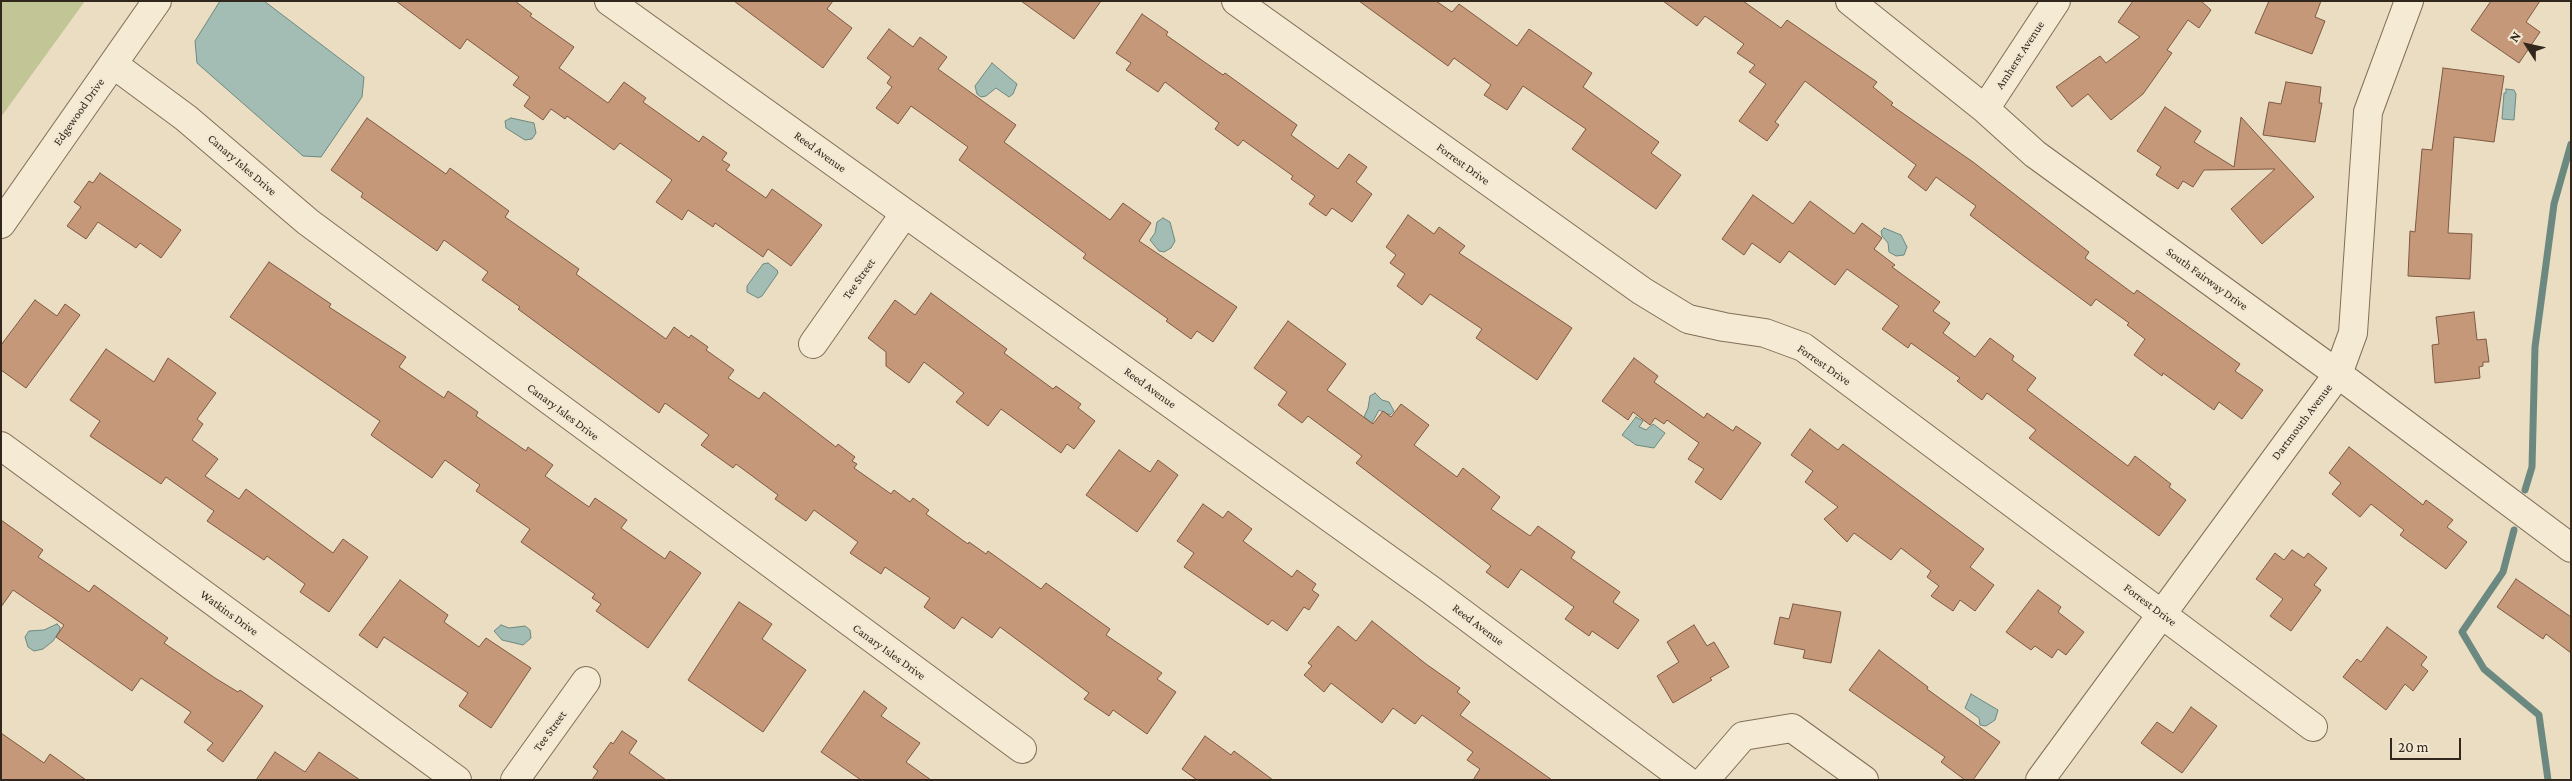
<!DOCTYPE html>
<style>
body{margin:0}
#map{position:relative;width:2572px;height:781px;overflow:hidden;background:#eaddc1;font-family:"Crimson Pro",serif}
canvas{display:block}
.frame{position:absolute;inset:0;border:2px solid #32271d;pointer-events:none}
.north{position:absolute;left:2502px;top:20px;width:50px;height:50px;-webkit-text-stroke:4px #f2e7d0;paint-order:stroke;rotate:305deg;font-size:14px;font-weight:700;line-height:20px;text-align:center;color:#32271d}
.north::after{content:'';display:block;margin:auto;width:18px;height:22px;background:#32271d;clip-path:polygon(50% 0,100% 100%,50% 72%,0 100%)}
.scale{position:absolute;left:2390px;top:738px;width:71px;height:22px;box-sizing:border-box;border:2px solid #32271d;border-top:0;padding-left:6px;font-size:15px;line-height:18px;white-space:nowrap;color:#32271d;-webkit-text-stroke:4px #f2e7d0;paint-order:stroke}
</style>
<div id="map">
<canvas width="2572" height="781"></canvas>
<div class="frame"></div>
<div class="north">N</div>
<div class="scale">20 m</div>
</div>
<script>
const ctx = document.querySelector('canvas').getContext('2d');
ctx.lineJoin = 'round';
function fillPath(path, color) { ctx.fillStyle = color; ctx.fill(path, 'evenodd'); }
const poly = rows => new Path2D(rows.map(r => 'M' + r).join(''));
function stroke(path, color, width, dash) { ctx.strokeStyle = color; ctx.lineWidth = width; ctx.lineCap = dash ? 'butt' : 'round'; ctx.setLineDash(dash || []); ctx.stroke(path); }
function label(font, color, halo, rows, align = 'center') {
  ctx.font = font + ' "Crimson Pro",serif'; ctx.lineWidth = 4.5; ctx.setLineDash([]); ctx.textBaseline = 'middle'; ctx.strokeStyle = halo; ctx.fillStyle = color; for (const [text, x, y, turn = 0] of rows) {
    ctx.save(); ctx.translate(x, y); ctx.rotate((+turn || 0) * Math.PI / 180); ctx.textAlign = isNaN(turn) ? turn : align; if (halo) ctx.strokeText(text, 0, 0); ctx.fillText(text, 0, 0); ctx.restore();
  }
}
const green = poly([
 [1,1,85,1,1,117]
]);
const water = poly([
 [220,1,264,1,364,77,362,97,321,157,303,156,197,63,195,41,220,1],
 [992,63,1017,84,1013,94,1009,97,996,88,986,96,981,97,977,94,975,86,992,63],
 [2506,89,2514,90,2516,94,2514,120,2502,119,2504,93,2506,93,2506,89],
 [511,118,534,123,536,133,532,139,525,140,506,128,505,121,511,118],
 [1163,218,1170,222,1175,241,1171,248,1164,252,1159,251,1150,240,1155,233,1157,222,1163,218],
 [1884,228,1901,235,1907,247,1904,255,1896,256,1889,252,1888,243,1882,236,1881,231,1884,228],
 [768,263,777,270,778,273,762,296,758,298,747,292,747,286,763,264,768,263],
 [1375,393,1382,400,1389,402,1394,411,1390,415,1379,410,1372,423,1364,417,1368,408,1370,396,1375,393],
 [1636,417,1643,421,1639,427,1642,428,1646,430,1653,424,1665,433,1654,448,1636,445,1622,435,1636,417],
 [57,624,60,627,60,630,53,641,43,649,34,651,28,647,25,637,29,631,44,630,57,624],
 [501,625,509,628,525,626,530,630,531,638,523,645,502,640,494,631,501,625],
 [1971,694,1998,710,1995,720,1986,726,1980,725,1979,718,1965,708,1971,694]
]);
const stream = poly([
 [2525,490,2532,467,2535,347,2554,204,2571,144],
 [2514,530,2503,572,2462,632,2484,669,2539,715,2548,780]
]);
const building = poly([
 [396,1,515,1,532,14,530,16,574,47,559,68,608,103,624,82,646,98,643,102,699,142,703,136,727,153,722,160,730,165,726,170,766,198,772,189,822,225,791,266,768,249,763,257,715,223,713,227,688,210,682,220,656,202,672,180,620,143,614,150,567,116,565,119,551,109,543,120,524,106,530,97,513,85,519,77,467,39,460,49,396,1],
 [734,1,833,1,827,9,852,28,823,68,734,1],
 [1021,1,1101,1,1074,39,1021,1],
 [1359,1,1436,1,1452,12,1459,4,1517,46,1529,29,1592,73,1583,87,1659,142,1651,153,1681,175,1656,209,1572,149,1586,129,1523,86,1507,110,1484,95,1491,85,1454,58,1448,66,1359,1],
 [1663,1,1743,1,1781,28,1787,20,1877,82,1873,87,1893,103,1891,105,1973,162,2089,252,2085,258,2134,294,2137,290,2240,364,2235,371,2263,390,2242,419,2219,402,2214,410,2163,373,2162,376,2134,355,2145,339,2127,325,2129,323,2096,299,2091,306,2029,260,1970,215,1976,206,1936,177,1926,191,1908,177,1916,165,1805,81,1775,122,1779,125,1767,141,1739,121,1766,84,1749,72,1755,65,1737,53,1744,44,1705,16,1697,26,1663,1],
 [2133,1,2201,1,2211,10,2199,28,2188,20,2167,50,2172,53,2143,94,2111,120,2088,94,2072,107,2056,87,2100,56,2106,63,2140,37,2118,22,2133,1],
 [2269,1,2321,1,2315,17,2325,21,2312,54,2255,33,2269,1],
 [2491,1,2540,1,2526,22,2540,32,2519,63,2471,30,2491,1],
 [1142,14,1168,32,1166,35,1223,75,1225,73,1297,125,1291,135,1338,169,1349,154,1367,167,1356,182,1372,194,1352,222,1332,208,1326,216,1309,204,1315,196,1291,179,1293,176,1243,140,1238,146,1215,129,1219,123,1165,82,1158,92,1126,70,1131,63,1116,53,1142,14],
 [889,29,913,47,920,37,947,57,938,69,1016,125,1004,142,1110,220,1123,203,1151,223,1139,241,1237,307,1213,342,1197,331,1191,339,1166,321,1168,319,1083,258,1086,254,959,160,968,147,911,106,898,124,876,108,892,87,887,83,891,77,867,58,889,29],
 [2443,68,2504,76,2494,142,2454,137,2448,233,2472,234,2470,279,2408,276,2410,231,2415,232,2422,149,2432,150,2443,68],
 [2286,82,2321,87,2319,103,2322,103,2315,142,2263,135,2269,102,2281,104,2286,82],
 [2165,107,2201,131,2194,142,2234,167,2241,117,2314,197,2262,244,2231,209,2275,169,2204,170,2193,187,2183,181,2178,189,2156,175,2161,167,2137,151,2165,107],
 [367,118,446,174,450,168,509,211,505,217,579,269,576,274,666,339,674,327,689,338,691,335,708,347,706,350,734,370,728,378,759,399,764,392,836,447,838,444,855,457,852,461,857,464,854,468,891,494,894,490,910,502,913,498,929,510,926,514,968,544,969,542,986,554,988,551,1041,589,1046,583,1110,629,1106,635,1162,673,1157,679,1176,692,1147,734,1113,710,1109,716,1084,699,1089,693,1000,627,992,638,962,617,954,629,924,607,930,598,885,567,881,574,850,553,858,542,814,510,806,521,775,499,778,495,736,464,733,468,701,445,709,435,665,403,659,413,518,309,520,307,482,280,488,272,444,240,437,251,361,197,363,193,331,170,367,118],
 [100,173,181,230,161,258,140,243,136,248,98,222,86,239,67,226,81,207,74,202,89,181,93,183,100,173],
 [1753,195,1793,224,1810,201,1854,234,1862,223,1882,238,1874,249,1895,265,1892,267,1940,302,1933,311,1950,323,1943,333,1975,357,1990,338,2014,356,2012,360,2036,378,2027,390,2128,466,2135,456,2171,484,2169,487,2186,500,2159,536,2029,438,2036,430,1987,393,1982,400,1957,381,1960,378,1911,343,1908,348,1882,329,1899,306,1847,269,1835,285,1789,251,1780,263,1752,243,1744,255,1722,239,1753,195],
 [1408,215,1434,234,1439,227,1465,246,1459,253,1572,328,1537,380,1476,338,1482,329,1430,294,1422,305,1397,286,1405,274,1390,263,1396,255,1386,247,1408,215],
 [269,262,331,304,329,307,406,357,399,367,444,398,448,391,478,412,476,416,526,451,528,447,553,465,545,476,589,507,595,498,627,520,621,528,665,559,670,551,701,573,648,648,596,611,601,604,592,598,595,594,521,542,530,529,476,491,480,485,445,460,432,478,371,435,380,421,230,317,269,262],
 [931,293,1007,349,1004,353,1053,389,1056,386,1081,404,1078,408,1095,421,1074,449,1067,444,1061,453,1001,409,988,426,956,402,964,393,924,362,909,383,886,366,886,352,868,338,895,300,915,315,931,293],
 [35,300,57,316,65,304,80,315,26,388,1,370,1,345,35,300],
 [2474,312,2477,340,2486,339,2489,362,2483,362,2483,366,2479,367,2480,378,2435,383,2432,345,2439,344,2436,317,2474,312],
 [1288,321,1346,364,1327,390,1373,424,1383,411,1391,417,1401,404,1429,425,1414,445,1457,477,1463,468,1500,497,1491,509,1530,536,1538,526,1575,552,1571,558,1620,592,1613,602,1639,620,1618,649,1592,631,1589,636,1565,619,1574,607,1521,569,1508,588,1486,572,1491,566,1356,463,1362,456,1308,416,1302,423,1278,405,1287,392,1254,368,1288,321],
 [106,349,154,382,168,358,216,393,197,419,203,424,192,440,218,459,205,476,239,499,246,489,333,553,343,539,368,557,329,612,300,592,305,584,267,556,264,560,207,521,214,511,166,477,161,484,90,436,100,421,70,400,106,349],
 [1634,358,1658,376,1654,382,1704,418,1707,413,1733,431,1736,426,1761,443,1721,500,1695,482,1704,469,1688,459,1699,443,1667,420,1664,424,1655,418,1650,425,1633,412,1628,420,1602,401,1634,358],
 [1810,429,1838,450,1843,444,1984,549,1970,567,1994,585,1975,611,1960,600,1953,611,1931,596,1939,586,1927,577,1931,571,1901,548,1891,560,1854,533,1847,542,1824,519,1838,507,1805,482,1813,471,1791,455,1810,429],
 [2349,447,2423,505,2426,500,2453,520,2447,527,2467,542,2446,569,2400,535,2404,530,2371,504,2360,517,2332,494,2341,483,2329,473,2349,447],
 [1119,450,1150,472,1158,460,1178,475,1137,532,1086,495,1119,450],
 [1203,504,1223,518,1228,511,1252,529,1243,541,1292,577,1297,570,1316,584,1312,590,1319,595,1309,610,1304,607,1287,631,1272,620,1268,625,1184,567,1194,553,1177,541,1203,504],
 [1,520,43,550,38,557,89,592,94,585,168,638,164,643,215,678,238,692,240,690,263,706,223,762,207,750,213,743,184,722,191,712,141,678,132,691,56,637,64,625,13,590,1,607,1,520],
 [2292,550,2304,558,2308,553,2327,568,2314,585,2321,590,2291,631,2270,616,2283,599,2256,579,2275,553,2284,560,2292,550],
 [2516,579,2571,617,2571,653,2546,634,2543,639,2497,607,2516,579],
 [400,580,448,615,444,622,479,647,486,638,531,668,491,728,459,706,468,693,384,637,377,648,359,635,400,580],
 [2038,590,2061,607,2058,612,2084,632,2066,655,2058,649,2052,658,2035,646,2031,650,2006,632,2038,590],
 [739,602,772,624,762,639,806,670,763,732,688,680,739,602],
 [1793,604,1841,612,1831,663,1803,658,1805,650,1774,644,1780,617,1789,619,1793,604],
 [1372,621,1426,664,1460,688,1457,692,1470,702,1460,715,1552,780,1473,780,1480,769,1467,760,1473,752,1422,715,1415,724,1393,708,1382,723,1331,683,1324,692,1304,675,1312,666,1308,663,1338,626,1356,641,1372,621],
 [1694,625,1707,646,1714,642,1729,667,1710,678,1712,680,1673,703,1657,676,1679,662,1667,642,1694,625],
 [2387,627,2427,657,2421,665,2428,671,2413,691,2405,684,2386,710,2343,677,2357,659,2361,662,2387,627],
 [1879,650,1928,687,1927,689,2000,742,1973,780,1965,780,1941,762,1945,757,1849,690,1879,650],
 [864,691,887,708,881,716,920,743,906,762,931,780,861,780,821,752,864,691],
 [2191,707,2217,726,2182,773,2141,743,2157,722,2173,733,2191,707],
 [622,731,637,741,629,753,666,780,592,780,598,771,593,767,611,742,613,744,622,731],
 [1,733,44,763,50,754,86,780,1,780,1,733],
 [1205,736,1231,755,1234,751,1273,780,1197,780,1182,769,1205,736],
 [275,752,305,772,319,752,360,780,256,780,275,752]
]);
const minor = poly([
 [609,1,1431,590,1686,780],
 [1236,1,1642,291,1688,319,1724,327,1765,333,1803,347,2313,727],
 [1850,1,1985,109,2035,154,2338,374,2571,548],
 [113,64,186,118,308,222,1022,749],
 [1985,109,2056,1],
 [1,224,157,1],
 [813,344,905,213],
 [1,446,457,780],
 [515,780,586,681],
 [1705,780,1743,736,1792,728,1864,780],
 [2040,780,2338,374,2353,333,2368,112,2409,1]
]);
const streetNames = [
 ["Amherst Avenue",2020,55,-57],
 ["Edgewood Drive",79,112,-55],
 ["Reed Avenue",820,152,36],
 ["Forrest Drive",1463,164,36],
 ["Canary Isles Drive",242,165,41],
 ["Tee Street",859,279,-55],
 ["South Fairway Drive",2207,279,36],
 ["Forrest Drive",1824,365,35],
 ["Reed Avenue",1150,388,36],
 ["Canary Isles Drive",563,412,37],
 ["Dartmouth Avenue",2302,422,-53],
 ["Forrest Drive",2150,605,37],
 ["Watkins Drive",229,613,36],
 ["Reed Avenue",1478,625,37],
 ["Canary Isles Drive",889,652,36],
 ["Tee Street",550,731,-54]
];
fillPath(green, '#c2c696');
fillPath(water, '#a3bcb4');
stroke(water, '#6b8981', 1);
stroke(stream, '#6b8981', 7);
fillPath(building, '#c5987a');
stroke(building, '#7e5942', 1);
stroke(minor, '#816e5a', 30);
stroke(minor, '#f5ead3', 28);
label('12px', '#32271d', '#f2e7d0', streetNames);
</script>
